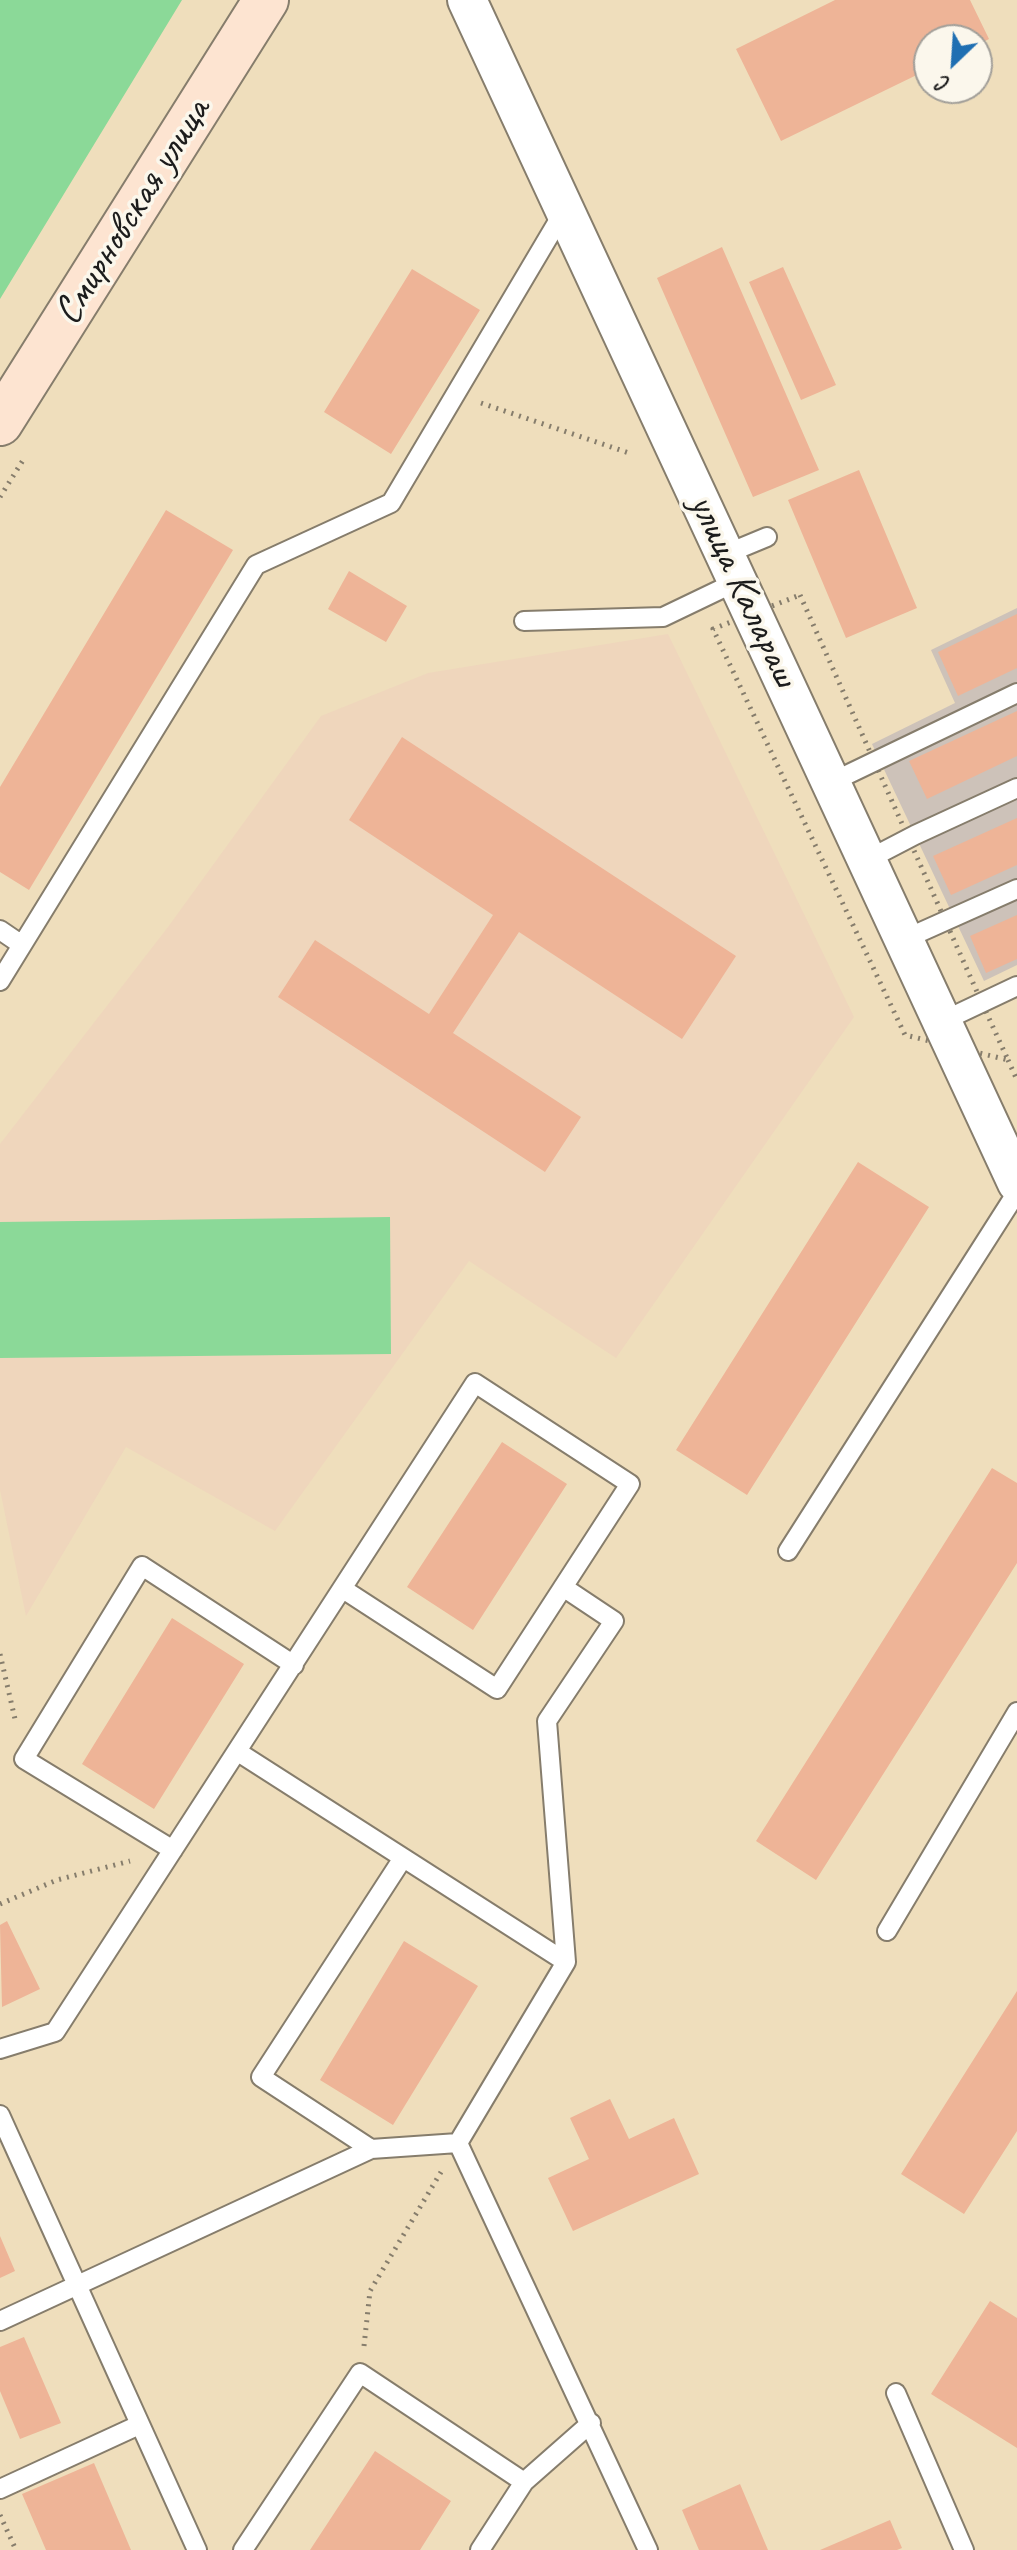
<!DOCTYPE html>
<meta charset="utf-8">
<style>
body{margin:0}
#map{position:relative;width:1017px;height:2550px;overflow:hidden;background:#efdebc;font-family:Caveat,sans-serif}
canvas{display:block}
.north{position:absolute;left:913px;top:24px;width:80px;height:80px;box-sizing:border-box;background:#fbf7ec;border:2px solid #a29f99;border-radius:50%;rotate:205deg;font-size:22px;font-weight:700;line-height:32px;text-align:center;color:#1c1c1c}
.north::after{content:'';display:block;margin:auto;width:28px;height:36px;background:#1f6fb2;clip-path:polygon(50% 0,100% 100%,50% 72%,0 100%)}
</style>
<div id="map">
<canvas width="1017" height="2550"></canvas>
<div class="north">С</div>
</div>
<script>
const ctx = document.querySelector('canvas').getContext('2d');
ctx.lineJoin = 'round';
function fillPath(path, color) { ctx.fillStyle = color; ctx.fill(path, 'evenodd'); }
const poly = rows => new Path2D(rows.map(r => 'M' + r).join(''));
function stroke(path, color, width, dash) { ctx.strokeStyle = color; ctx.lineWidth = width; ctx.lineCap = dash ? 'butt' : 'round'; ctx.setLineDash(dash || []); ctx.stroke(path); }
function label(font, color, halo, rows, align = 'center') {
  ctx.font = font + ' Caveat,sans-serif'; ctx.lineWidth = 7; ctx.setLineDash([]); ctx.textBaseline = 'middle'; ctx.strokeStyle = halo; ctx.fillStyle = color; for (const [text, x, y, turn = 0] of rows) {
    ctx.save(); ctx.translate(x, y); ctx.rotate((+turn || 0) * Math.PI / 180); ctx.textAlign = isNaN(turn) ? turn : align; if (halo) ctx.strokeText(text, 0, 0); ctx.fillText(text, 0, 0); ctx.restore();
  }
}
const built = poly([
 [668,634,854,1017,616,1358,469,1261,275,1531,126,1447,26,1616,0,1490,0,1144,168,927,321,716,428,673]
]);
const industrial = poly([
 [1017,608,1017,965,984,981,872,744,955,703,931,650]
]);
const green = poly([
 [0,0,182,0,0,299],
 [390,1217,391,1354,0,1358,0,1222]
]);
const building = poly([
 [835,0,970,0,989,39,977,45,977,40,929,40,929,69,781,141,736,49],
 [722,247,819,470,753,497,657,278],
 [783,267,836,385,801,400,749,282],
 [412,269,480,310,391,454,324,412],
 [859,470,917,608,846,638,788,500],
 [166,510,233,550,29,890,0,872,0,787],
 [349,571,407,606,386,642,328,609],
 [1017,614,1017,668,958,696,938,652],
 [1017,711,1017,756,927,799,909,761],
 [402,737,736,956,682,1039,519,932,453,1033,581,1117,545,1172,278,997,315,940,429,1014,493,915,349,820],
 [1017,818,1017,865,951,895,933,856],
 [1017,915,1017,959,986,973,970,936],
 [858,1162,929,1207,747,1495,676,1450],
 [502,1442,567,1484,473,1630,407,1587],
 [992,1468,1017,1483,1017,1563,816,1880,756,1841],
 [172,1618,244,1664,154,1809,82,1764],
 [7,1921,40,1989,2,2007,0,1925],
 [404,1941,478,1986,393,2125,320,2080],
 [1017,1991,1017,2131,964,2214,901,2174],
 [610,2099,629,2139,674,2118,699,2174,573,2231,548,2178,589,2159,570,2118],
 [0,2236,15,2271,0,2278],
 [990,2301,1017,2318,1017,2448,931,2394],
 [24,2337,61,2423,20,2439,0,2391,0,2347],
 [375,2451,451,2501,420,2550,310,2550],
 [94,2463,131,2550,46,2550,22,2494],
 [740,2484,768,2550,699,2550,682,2510],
 [890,2520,902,2548,897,2550,820,2550]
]);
const path = poly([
 [481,403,632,454],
 [0,497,25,457],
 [800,595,982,1003,1008,1060,905,1035,713,629,800,595],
 [1008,1060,1017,1080],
 [0,1654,15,1719],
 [0,1904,57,1880,130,1861],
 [364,2346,370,2291,441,2172],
 [0,2515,16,2550]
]);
const service = poly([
 [726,554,767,537],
 [524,621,663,617,738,581],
 [832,782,1017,693],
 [867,860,915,835,1017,788],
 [0,930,22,945],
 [905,939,1017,889],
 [0,981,256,565,391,503,564,211],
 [943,1021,1017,986],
 [788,1551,1017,1192],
 [238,1752,566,1962],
 [173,1850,24,1759,142,1566,294,1665],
 [887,1931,1017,1712],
 [0,2049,55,2032,475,1383,630,1484,497,1689,343,1589],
 [0,2115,197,2550],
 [458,2143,648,2550],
 [371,2149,261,2077,403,1858],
 [0,2321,371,2149,458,2143,566,1962,547,1721,614,1621,563,1587],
 [896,2393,964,2550],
 [0,2489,139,2425],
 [243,2550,360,2373,524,2482,591,2423],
 [480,2550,524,2482]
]);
const minor = poly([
 [467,0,1017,1183]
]);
const secondary = poly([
 [0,423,266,0]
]);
const streetNames = [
 ["Смирновская улица",133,212,-58],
 ["улица Калараш",743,591,65]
];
fillPath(built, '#efd6bc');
fillPath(industrial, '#cdc2b9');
fillPath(green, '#8bd998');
fillPath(building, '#eeb497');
stroke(service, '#867d6c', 22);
stroke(minor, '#867d6c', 42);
stroke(secondary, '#867d6c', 48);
stroke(path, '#867d6c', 5, [2, 6]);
stroke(service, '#fff', 18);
stroke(minor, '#fff', 38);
stroke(secondary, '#fde4d1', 44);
label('40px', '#1c1c1c', '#fbf7ec', streetNames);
</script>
